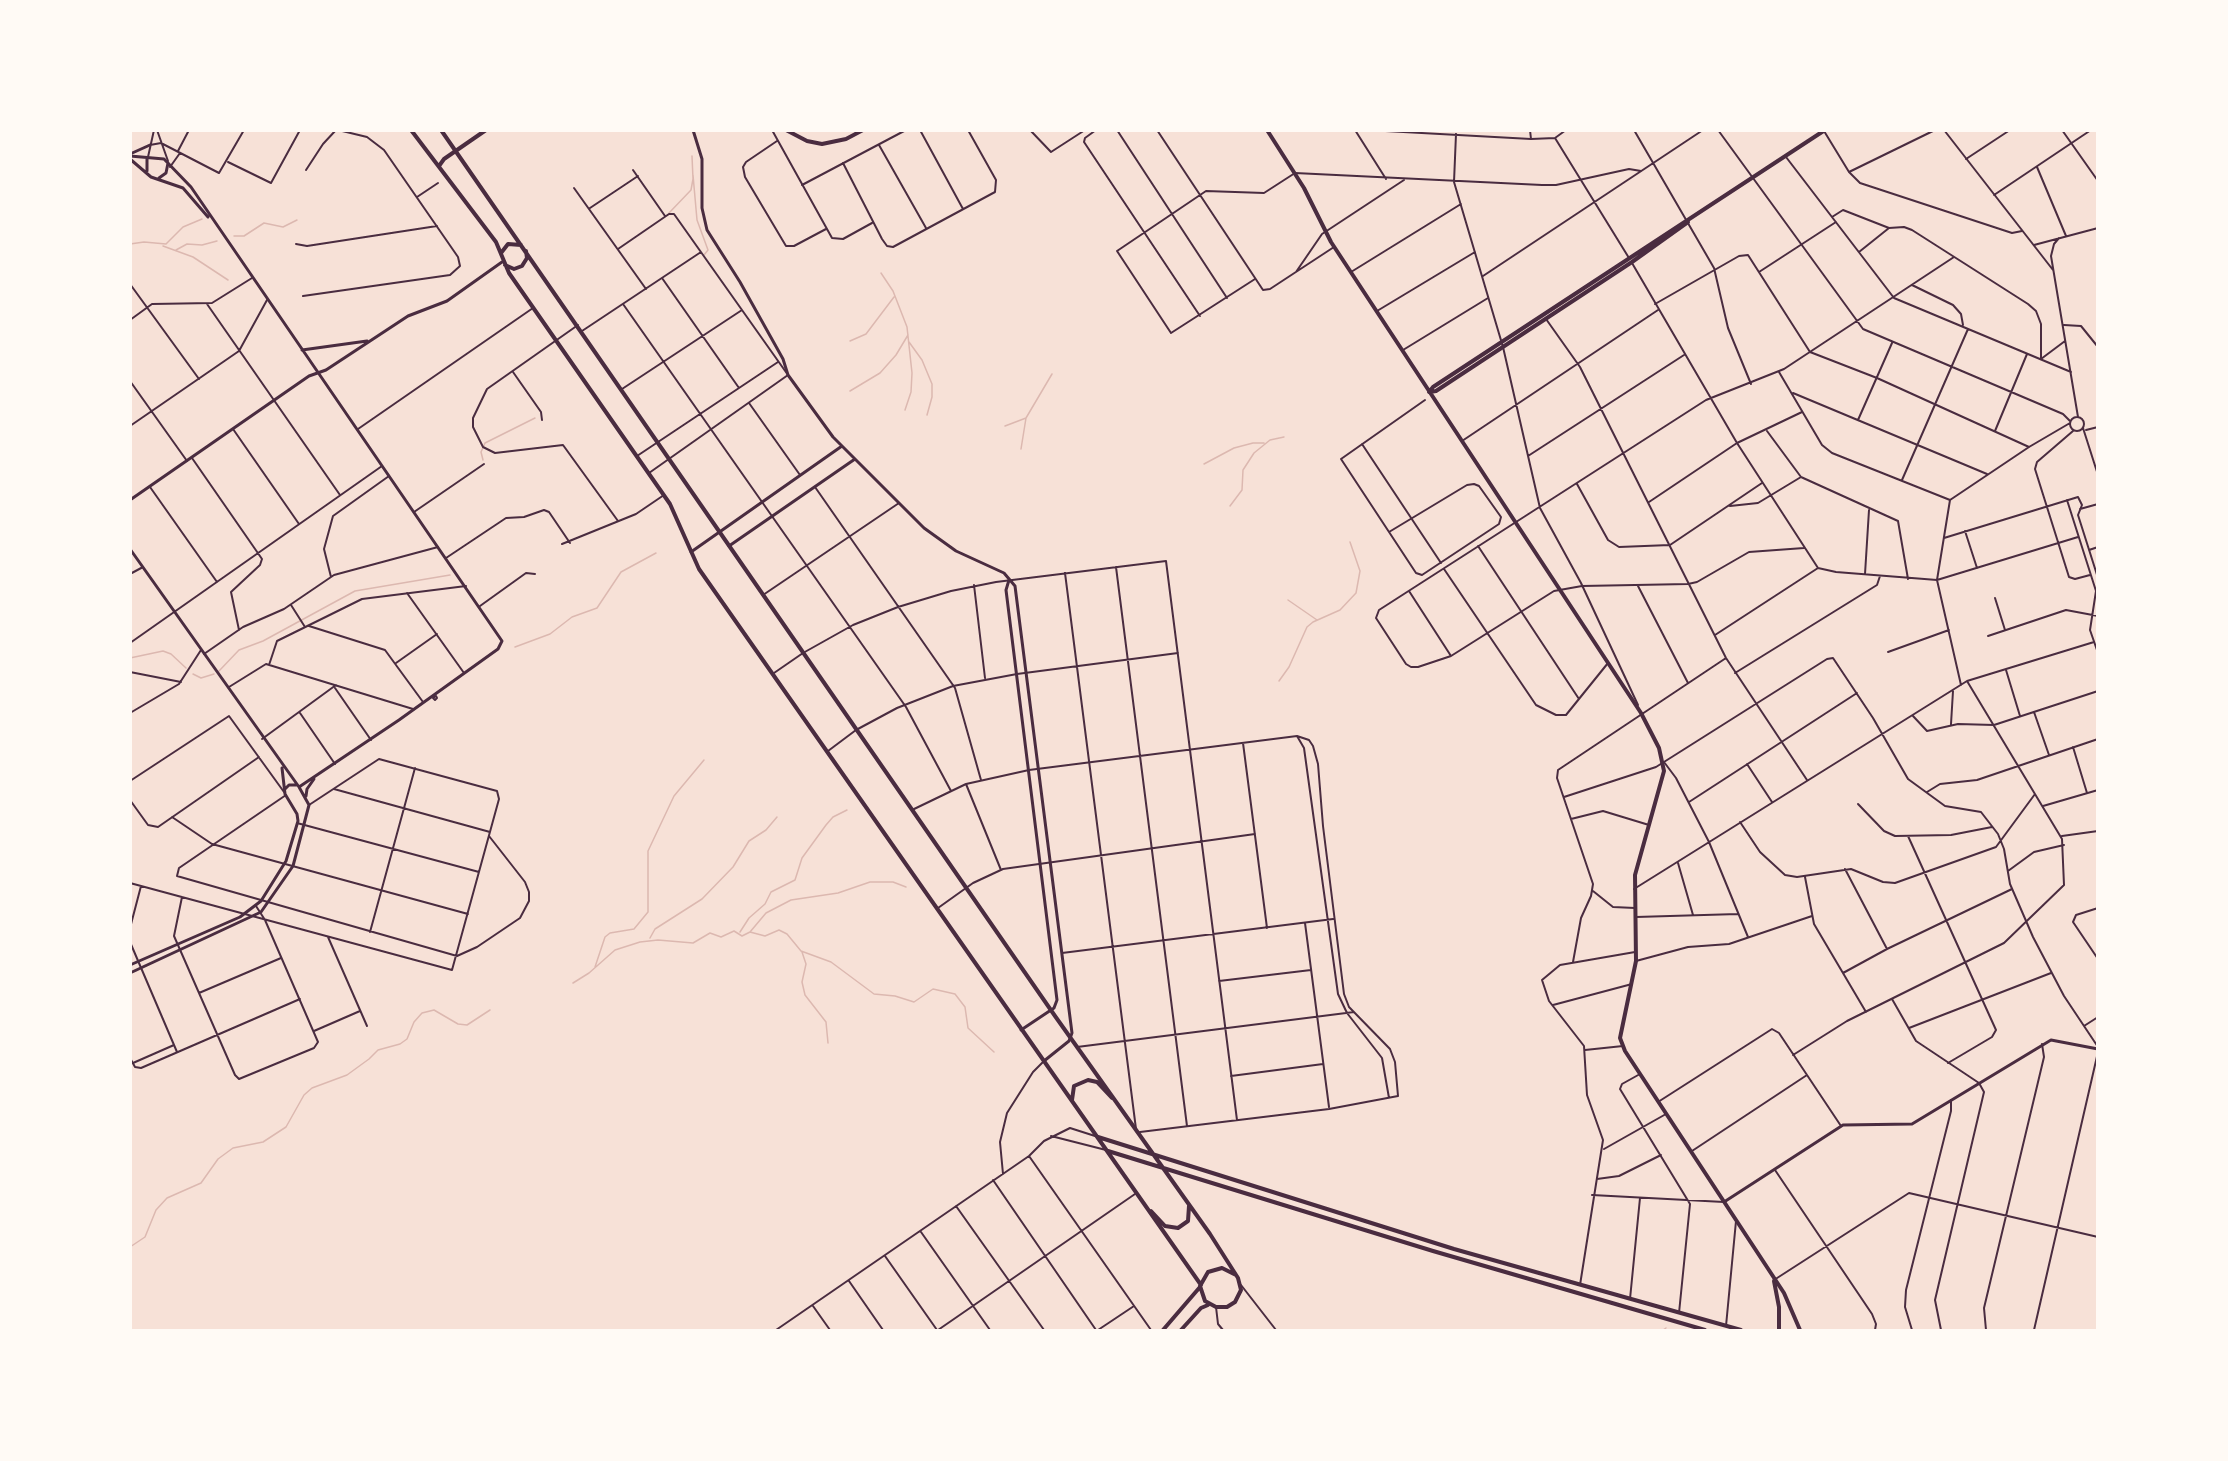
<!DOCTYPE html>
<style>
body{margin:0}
#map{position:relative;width:2228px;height:1461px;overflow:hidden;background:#f7e1d7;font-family:"Fira Sans Condensed",sans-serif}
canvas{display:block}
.frame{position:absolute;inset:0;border:132px solid #fffaf5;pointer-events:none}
</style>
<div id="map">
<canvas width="2228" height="1461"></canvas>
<div class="frame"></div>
</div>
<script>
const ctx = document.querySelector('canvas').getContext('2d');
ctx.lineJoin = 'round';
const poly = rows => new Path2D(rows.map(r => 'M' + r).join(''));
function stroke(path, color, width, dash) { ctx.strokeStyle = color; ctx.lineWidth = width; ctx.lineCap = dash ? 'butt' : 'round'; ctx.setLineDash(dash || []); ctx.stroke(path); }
const stream = poly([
 [693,175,697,220,708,250,704,255],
 [669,213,691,190,693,179,692,156],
 [234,236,244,236,264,223,283,227,297,220],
 [130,244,144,242,166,244,183,227,202,219],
 [163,246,193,257,228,280],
 [176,250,187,244,202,245,217,241],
 [881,273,893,291,907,327,912,373,911,392,905,410],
 [850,341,866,334,894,297],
 [909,342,922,360,932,384,932,397,927,415],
 [850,391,880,373,896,355,908,335],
 [1005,426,1026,418,1052,374],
 [1021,449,1026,418],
 [483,460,481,452,485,443,535,418],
 [1204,464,1234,448,1253,443,1264,443],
 [1230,506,1242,490,1243,470,1254,453,1270,440,1284,437],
 [1288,600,1317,620],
 [515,647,550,634,572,617,597,608,621,572,656,553],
 [130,658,163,651,171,654,186,668],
 [219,671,239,650,263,641,355,591,450,575],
 [193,674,201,678,214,674],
 [1279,681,1289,667,1307,627,1313,622,1340,610,1356,593,1360,571,1350,542],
 [740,932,749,918,765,904,771,892,795,880,802,858,826,825,833,817,847,810],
 [750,932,765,936,779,930,787,934,801,951,831,962,874,994,895,996,914,1002,933,989,955,994,965,1007,968,1028,994,1052],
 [650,938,655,929,702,899,733,867,749,841,766,830,777,817],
 [802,952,806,964,802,982,805,995,826,1022,828,1043],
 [595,967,605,937,610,933,634,929,648,912,648,851,674,796,704,760],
 [573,983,589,973,615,950,640,942,658,940,693,943,710,933,721,937,734,931,742,936,750,932,766,913,791,900,838,893,870,882,893,882,906,887],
 [130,1247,145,1237,156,1210,167,1198,201,1183,218,1159,233,1148,263,1142,286,1127,304,1095,312,1088,347,1075,369,1059,378,1050,400,1044,407,1039,414,1022,422,1013,434,1010,458,1024,467,1025,490,1010],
 [1663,1330,1666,1328]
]);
const service = poly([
 [130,132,133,130]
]);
const pedestrian = poly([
 [417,197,438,183],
 [1362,444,1441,563],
 [1389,532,1467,485,1474,484,1479,486,1501,517,1499,524,1422,575,1416,573,1341,459,1425,400],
 [291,605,305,627],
 [436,696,437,698,435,700,433,698,436,696]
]);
const minor = poly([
 [157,130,168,161],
 [772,130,832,238,843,239,872,223],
 [920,130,963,209],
 [1030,130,1051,152,1085,130],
 [1096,130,1085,138,1084,142,1200,316],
 [1117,130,1227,298],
 [1157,130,1263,290,1270,289,1334,247],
 [1355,130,1386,179],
 [1367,130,1531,139,1555,138,1566,130],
 [1530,130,1531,139],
 [1634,130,1714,268,1728,328,1751,384],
 [1718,130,1863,329,2063,414,2070,421],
 [1944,130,2053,270],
 [2062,130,2098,181],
 [1824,131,1849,172,1860,183,2012,233,2022,231],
 [1456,134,1454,182,1503,347,1540,508,1581,583,1638,705],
 [1555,138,1629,258],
 [777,141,746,162,743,167,745,177,786,246,794,246,826,229],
 [150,145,161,143,219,173,244,130],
 [879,145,926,228],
 [178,151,189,130],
 [148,157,154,130],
 [1786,157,1894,298,2071,372],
 [1966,159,2010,130],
 [228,162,271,183,300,130],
 [843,163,882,239,887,246,893,247,995,192,996,180,968,130],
 [170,167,180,153],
 [2037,167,2066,236],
 [306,170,323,144,336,130],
 [633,170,665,216],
 [1849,172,1935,130],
 [802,185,906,130],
 [574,188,646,289],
 [1994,195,2091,130],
 [590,208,638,176],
 [1832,217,1843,210,1889,228,1904,227,1912,230,2028,304,2036,311,2041,324,2041,358],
 [2059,238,2054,244,2051,256,2078,417],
 [296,244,307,246,437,226],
 [2034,245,2098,228],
 [618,249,669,214,674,214,788,375,649,473],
 [1859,252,1889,228],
 [1632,263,1737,443,1818,568],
 [1296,272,1322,234,1404,180],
 [1351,272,1461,204],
 [1759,272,1836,222],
 [1483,276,1703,130],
 [662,278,739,388],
 [1255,279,1171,333,1117,251,1206,191,1264,193,1295,173,1542,185,1556,185,1629,169,1641,171],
 [130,284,199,379],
 [1912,285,1953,305,1961,314,1963,325],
 [303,296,450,275,460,266,458,257,384,150,367,137,338,130],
 [207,304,340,495],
 [623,304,906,707,951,791],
 [1655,304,1739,256,1748,255,1810,352,1877,378,2029,447],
 [1377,311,1475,252],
 [1546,319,1580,367,1726,658,1807,780],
 [130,320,152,304,212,303,252,278],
 [578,325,487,389,473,418,473,427,483,447,495,453,563,445,618,521],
 [2064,325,2081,326,2098,347],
 [582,331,701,252],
 [1403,350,1488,298],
 [2041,359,2065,341],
 [513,372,541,412,542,420],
 [1779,372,1822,445,1832,453,1950,500],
 [130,381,187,461],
 [622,389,742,310],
 [1793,393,1987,474],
 [749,403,800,475],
 '2070 424a7 7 0 1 1 14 0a7 7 0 1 1-14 0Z',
 [1858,420,1892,343],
 [130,426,239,351,267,300],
 [2083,428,2098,475],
 [233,429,299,524],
 [358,429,533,308],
 [2086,430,2098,427],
 [1767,431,1801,477,1898,521,1908,579],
 [1995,431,2027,354],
 [2073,431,2037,462,2035,469,2069,577,2075,579,2090,575],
 [1462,441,1658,310],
 [637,456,778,362],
 [1528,456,1684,355],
 [192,458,262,559,260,565,231,592,239,630],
 [1902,480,1968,329],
 [1577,484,1608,540,1619,547,1670,545,1762,483],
 [150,487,217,582],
 [815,487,955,688,981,780],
 [1950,500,1937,580,1961,685],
 [1950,500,2029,447,2070,423],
 [2067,500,2096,591,2090,630,2098,653],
 [1649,502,1737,443,1802,412],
 [1730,506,1758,503,1801,477],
 [2080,509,2098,504],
 [414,512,484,464],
 [1965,531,1977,568],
 [1944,538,2078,497,2082,505,2078,515,2098,578],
 [562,544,636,514,664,495],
 [1478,546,1579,699],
 [1804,548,1749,552,1697,582,1688,584,1582,586,1554,591,1451,656,1418,667,1411,667,1406,664,1376,618,1379,610,1706,400,1784,369,1954,257],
 [2089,550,2098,547],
 [446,558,506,518,524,517,544,510,549,512,570,543],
 [1116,567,1187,1126],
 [1818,568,1836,572,1937,580,2078,537],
 [1444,569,1536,705,1556,715,1566,715,1608,663],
 [1065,573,1136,1129],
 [130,574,143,567],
 [1865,574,1869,510],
 [331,577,324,549,333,516,389,476],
 [974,585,985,678],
 [1638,586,1688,683],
 [1409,591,1451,656],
 [407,593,464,673],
 [763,595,899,503],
 [1995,598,2005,630],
 [480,606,526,573,535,574],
 [309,626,385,650,423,702],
 [1715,635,1818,568],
 [1988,636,2066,610,2098,616],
 [130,643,382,466],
 [1888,652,1949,630],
 [204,654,243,627,284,609,334,575,438,547],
 [396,663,437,634],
 [269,665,277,641,362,599,466,586],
 [2006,670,2020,716],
 [130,672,181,682],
 [774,673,803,653,853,625,898,607,951,591,996,582,1166,561,1237,1120],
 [1735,673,1877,585,1880,576],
 [229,687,266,664,413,709],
 [335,688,371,740],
 [2034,712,2049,755],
 [130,713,179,684,201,650],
 [300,713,335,764],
 [1913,716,1927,731,1958,724,1994,725,2098,691],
 [1951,724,1953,691],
 [1297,736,1304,748,1338,994,1347,1013,1382,1058,1389,1098],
 [262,739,336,685],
 [1243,743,1267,928],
 [2073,747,2087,793],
 [828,751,856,730,897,708,953,686,1017,674,1178,653],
 [1664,762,1676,778,1709,842,1748,937],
 [1747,764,1772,802],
 [130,781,229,716,284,792],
 [966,784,1001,870],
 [334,789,490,832],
 [1927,792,1940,784,1977,780,2098,739],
 [286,795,179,868,177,876,457,956,477,947,520,918,529,901,529,892,525,882,489,836],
 [1564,797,1656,767,1827,659,1833,658,1873,718,1908,779,1945,806,1981,812,1998,834,2004,849,2010,884,2033,937,2064,996,2098,1047],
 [130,800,148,825,158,827,259,757],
 [1689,802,1857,693],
 [1858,804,1884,831,1895,836,1951,835,1992,827],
 [2043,806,2098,790],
 [912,810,966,784,1029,770,1297,736,1309,740,1313,746,1318,764,1323,826,1344,994,1349,1007,1390,1049,1395,1062,1398,1096,1329,1109,1140,1132],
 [172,817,212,844,468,914],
 [1571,819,1603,811,1649,825],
 [1740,822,1760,852,1785,875,1797,877,1851,869,1883,882,1895,883,1996,847,2035,794],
 [297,823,479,872],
 [1908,836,1996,1030,1992,1037,1948,1063],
 [2062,836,2098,831],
 [1678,863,1693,915],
 [1845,869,1887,949],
 [2008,871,2034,852,2064,845],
 [1805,877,1814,924,1866,1012],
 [130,883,452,970,499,799,497,791,379,759,309,805],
 [1634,889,1967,681,2094,642],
 [1593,891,1613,907,1635,908],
 [182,897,174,936,235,1075,239,1079,314,1048,318,1042,265,920,256,906],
 [938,908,973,883,1003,869,1255,834],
 [2098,908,2076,915,2073,922,2098,959],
 [1636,917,1738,914],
 [1305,923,1329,1107],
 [130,928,141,886],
 [370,932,415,768],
 [328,937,367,1026],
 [130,942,177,1052],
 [1062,953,1333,919],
 [1636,961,1688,947,1729,944,1812,916],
 [1573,962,1581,918,1591,896,1593,884,1557,778,1558,770,1726,658],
 [1843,973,1887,949,2012,889],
 [1219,981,1311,970],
 [199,993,281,958],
 [1892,999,1916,1041,1979,1083,1984,1092,1935,1300,1941,1330],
 [1553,1005,1632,984],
 [2084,1026,2098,1017],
 [1909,1028,2051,973],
 [314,1031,360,1011],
 [1077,1047,1354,1012],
 [1585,1050,1623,1046],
 [1793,1055,1847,1021,2004,943,2064,885,2062,839,1967,681],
 [130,1058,135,1067,141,1068,300,999],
 [133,1063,174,1045],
 [1640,1074,1622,1084,1620,1089,1690,1204,1679,1313],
 [1231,1076,1323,1064],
 [1658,1102,1772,1029,1779,1033,1841,1126],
 [1051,1136,1106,1150],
 [1604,1149,1666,1114],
 [1692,1151,1807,1075],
 [1029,1156,1151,1330],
 [1775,1170,1872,1314,1876,1324,1875,1330],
 [1003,1174,1000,1142,1007,1113,1033,1072,1044,1061],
 [1597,1179,1619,1176,1661,1155],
 [993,1180,1096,1330],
 [1592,1195,1724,1202],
 [956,1206,1044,1330],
 [921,1232,990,1330],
 [885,1256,937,1330],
 [1774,1280,1909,1193,2098,1237],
 [849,1281,883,1330],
 [1241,1285,1276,1330],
 [1580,1285,1603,1140,1587,1095,1584,1046,1549,1001,1542,980,1560,965,1635,952],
 [1630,1299,1640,1198],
 [813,1306,830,1330],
 [1216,1307,1218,1324,1223,1330],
 [1726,1326,1736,1221],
 [776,1330,1029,1156,1044,1141,1070,1128,1095,1136],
 [938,1330,1135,1194],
 [1098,1330,1134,1306],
 [1912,1330,1905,1307,1906,1290,1951,1111,1951,1100],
 [1986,1330,1984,1308,2044,1057,2042,1044],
 [2034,1330,2098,1052]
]);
const tertiary = poly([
 [693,130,702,159,702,208,707,230,740,282,783,359,788,375,833,437,924,528,956,551,1004,573,1015,586,1072,1033,1069,1041,1044,1061],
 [130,154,150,145],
 [130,156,164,159,191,187,502,641,498,649,399,720,299,787],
 [130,159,151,177,183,188,208,217],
 [147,171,147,158],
 [159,178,166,173,168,163],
 [302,350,367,341],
 [130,500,309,376,326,370,408,316,447,301,502,262],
 [729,546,855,459],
 [130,549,299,787,309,805,293,866,261,912,130,973],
 [691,552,842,446],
 [1009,580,1006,590,1057,1000,1054,1008,1021,1030],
 [285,789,289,785,296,785],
 [306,796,307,789,314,779],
 [130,965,240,917,261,901,286,861,298,821,297,814,285,794,282,768],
 [1724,1202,1843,1125,1912,1124,2051,1040,2098,1049]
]);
const secondary = poly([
 [411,130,496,242,509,273,670,504,699,569,1201,1285],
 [441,130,1055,1016,1210,1234,1238,1278,1241,1290,1235,1302,1227,1307,1216,1307,1205,1301,1200,1286,1208,1272,1222,1268,1236,1275],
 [786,130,807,141,822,144,846,139,863,130],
 [1267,130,1304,188,1331,242,1641,713,1659,748,1664,771,1635,875,1636,961,1620,1038,1625,1051,1784,1293,1800,1330],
 [439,166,444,159,486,130],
 [501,253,508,244,521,245],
 [505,265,514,269,522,266,527,258,526,251],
 [1429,392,1433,387,1825,130],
 [1430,392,1436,391,1632,262,1688,222],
 [1072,1100,1074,1086,1088,1080,1097,1082,1112,1098],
 [1098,1137,1454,1249,1741,1330],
 [1108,1151,1433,1251,1705,1330],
 [1151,1211,1165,1226,1178,1228,1188,1221,1189,1206],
 [1774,1281,1779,1307,1779,1330],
 [1163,1330,1200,1287],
 [1181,1330,1201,1308,1208,1305]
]);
stroke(stream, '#dcb8b0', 1.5);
stroke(service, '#4a2c40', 1.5);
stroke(pedestrian, '#4a2c40', 2);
stroke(minor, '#4a2c40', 2);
stroke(tertiary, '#4a2c40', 3);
stroke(secondary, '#4a2c40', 4);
</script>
